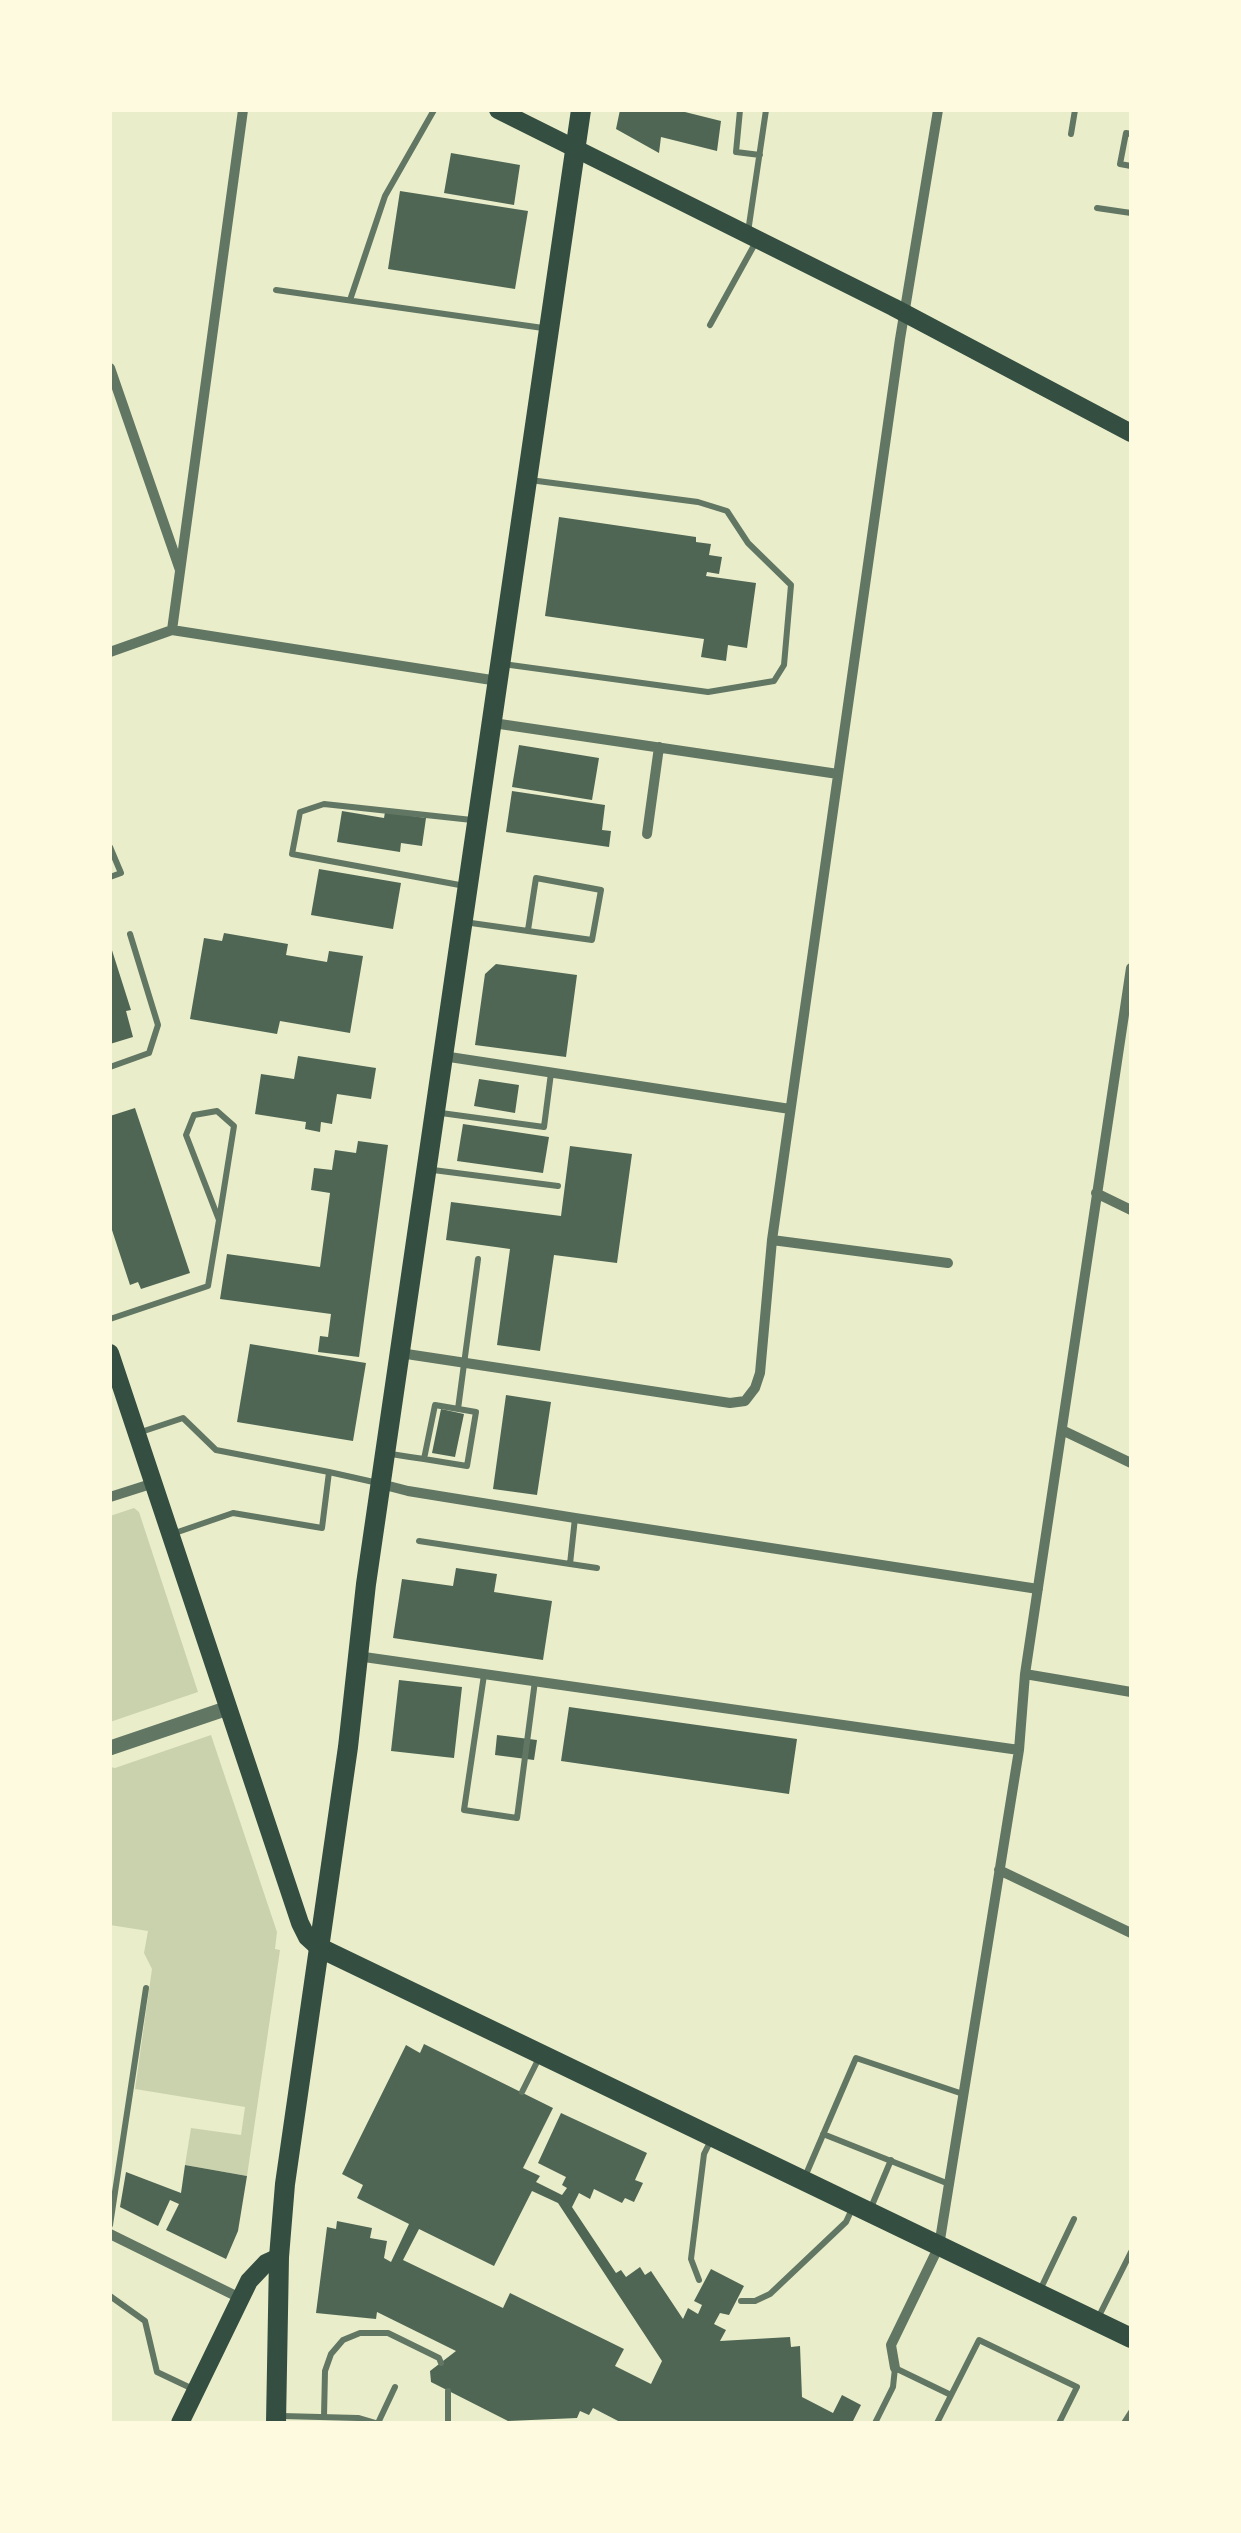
<!DOCTYPE html>
<style>
body{margin:0}
#map{position:relative;width:1241px;height:2533px;overflow:hidden;background:#e9edc9;font-family:Montserrat,sans-serif}
canvas{display:block}
.frame{position:absolute;inset:0;border:112px solid #fefae0;pointer-events:none}
</style>
<div id="map">
<canvas width="1241" height="2533"></canvas>
<div class="frame"></div>
</div>
<script>
const ctx = document.querySelector('canvas').getContext('2d');
ctx.lineJoin = 'round';
function fillPath(path, color) { ctx.fillStyle = color; ctx.fill(path, 'evenodd'); }
const poly = rows => new Path2D(rows.map(r => 'M' + r).join(''));
function stroke(path, color, width, dash) { ctx.strokeStyle = color; ctx.lineWidth = width; ctx.lineCap = dash ? 'butt' : 'round'; ctx.setLineDash(dash || []); ctx.stroke(path); }
const green = poly([
 [134,1508,139,1512,198,1692,110,1722,110,1516],
 [211,1735,277,1932,275,1949,280,1950,247,2176,185,2165,191,2128,241,2135,245,2107,135,2089,152,1969,144,1953,148,1931,110,1925,110,1767,115,1768]
]);
const building = poly([
 [620,110,677,110,721,121,717,151,661,137,659,153,616,129],
 [451,153,520,165,514,205,444,193],
 [400,191,528,211,515,289,388,269],
 [559,517,696,537,696,542,711,544,709,555,722,557,719,574,707,572,706,576,756,583,747,648,728,645,726,661,701,657,704,639,545,616],
 [519,745,599,758,592,800,512,787],
 [512,791,605,805,602,830,611,831,609,847,506,832],
 [342,811,384,818,385,812,426,818,422,846,401,843,400,852,337,842],
 [319,869,401,883,393,929,311,915],
 [224,933,288,944,286,955,327,962,329,951,363,956,350,1033,280,1021,277,1034,190,1019,204,938,222,941],
 [110,944,131,1010,126,1011,133,1037,110,1044],
 [496,964,577,975,566,1057,475,1045,485,974],
 [298,1056,376,1068,371,1099,337,1094,332,1124,321,1122,320,1132,305,1129,306,1122,255,1114,261,1074,294,1079],
 [479,1079,519,1085,515,1113,474,1106],
 [135,1108,190,1273,141,1289,138,1282,130,1285,110,1224,110,1116],
 [463,1124,549,1137,543,1173,457,1161],
 [358,1141,388,1145,359,1357,318,1352,320,1336,328,1337,331,1314,220,1299,227,1254,320,1267,330,1193,311,1190,314,1168,332,1170,335,1150,356,1153],
 [570,1146,632,1154,617,1263,554,1255,540,1351,497,1345,510,1249,446,1240,451,1202,561,1216],
 [250,1344,366,1363,353,1441,237,1422],
 [506,1395,551,1402,537,1495,493,1489],
 [441,1409,464,1414,455,1457,432,1453],
 [456,1568,497,1574,494,1592,552,1601,543,1660,393,1638,402,1579,453,1586],
 [399,1680,462,1687,454,1758,391,1751],
 [569,1707,797,1739,789,1794,561,1761],
 [497,1735,537,1740,534,1760,495,1755],
 [424,2044,553,2108,523,2168,540,2176,536,2182,562,2195,567,2188,562,2185,566,2177,538,2163,561,2113,647,2153,635,2180,643,2183,634,2202,625,2198,622,2203,594,2189,590,2199,579,2193,572,2207,616,2273,621,2270,626,2277,640,2267,645,2275,651,2271,683,2319,688,2308,698,2314,702,2305,694,2301,711,2269,744,2286,729,2315,720,2313,714,2324,726,2330,720,2341,790,2337,791,2347,800,2346,802,2397,833,2413,842,2395,861,2405,852,2423,622,2423,593,2408,589,2415,580,2411,577,2418,508,2421,431,2382,430,2371,456,2351,377,2312,376,2319,316,2313,327,2227,336,2229,337,2221,372,2228,370,2238,387,2241,384,2258,391,2262,409,2224,357,2198,363,2185,342,2174,406,2045,420,2053],
 [532,2191,558,2203,662,2361,651,2384,615,2366,624,2349,510,2293,503,2308,403,2260,419,2229,494,2266],
 [185,2165,247,2176,238,2231,226,2259,166,2230,179,2204,170,2200,158,2226,120,2207,126,2172,181,2193]
]);
const service = poly([
 [740,110,736,152,760,155],
 [1071,134,1075,110],
 [1131,134,1126,133,1120,164,1131,166],
 [1097,208,1131,213],
 [748,232,766,110],
 [276,290,543,328],
 [350,300,385,196,434,110],
 [710,325,757,240],
 [503,664,708,692,774,681,784,665,791,585,748,543,727,511,698,502,530,480],
 [110,847,121,873,110,877],
 [465,886,292,854,300,812,324,804,472,820],
 [464,922,592,940,601,890,536,878,528,930],
 [110,1067,149,1053,158,1025,130,934],
 [441,1113,544,1127,551,1073],
 [433,1170,558,1186],
 [110,1319,208,1286,219,1220,234,1126,217,1111,194,1115,186,1135,219,1220],
 [458,1409,478,1259],
 [138,1433,183,1418,216,1450,329,1472],
 [391,1454,410,1457,424,1459,467,1466,476,1412,435,1405,424,1459],
 [172,1534,233,1513,322,1528,329,1472,378,1483],
 [419,1541,570,1564,575,1518],
 [570,1564,597,1568],
 [484,1675,464,1810,517,1818,535,1681],
 [522,2092,539,2058],
 [823,2134,949,2184],
 [804,2179,856,2058,963,2094],
 [870,2210,891,2160],
 [110,2225,146,1988],
 [699,2280,691,2259,704,2154,710,2142],
 [1041,2288,1074,2219],
 [110,2296,145,2321,157,2372,195,2390],
 [741,2301,755,2301,770,2294,846,2222,852,2209],
 [1097,2320,1131,2252],
 [448,2391,448,2423],
 [282,2416,358,2418,375,2423],
 [324,2417,325,2371,331,2354,343,2340,360,2333,388,2333,439,2358,441,2363],
 [378,2423,395,2387],
 [875,2423,893,2387,895,2368,951,2395],
 [937,2423,979,2340,1077,2387,1059,2423],
 [1124,2423,1131,2412]
]);
const minor = poly([
 [110,368,180,570],
 [172,630,243,110],
 [110,652,172,630,498,681],
 [493,723,838,774],
 [647,834,659,747],
 [443,1056,790,1109],
 [1096,1193,1131,1210],
 [772,1240,948,1263],
 [400,1353,730,1403,745,1401,755,1388,760,1373,772,1240,900,339,938,110],
 [1064,1431,1131,1463],
 [381,1484,408,1491,575,1518,1038,1589],
 [110,1497,154,1483],
 [357,1656,1019,1750],
 [1025,1674,1131,1692],
 [999,1870,1131,1933],
 [110,2234,240,2298],
 [895,2368,891,2345,939,2246,1019,1750,1025,1674,1131,968]
]);
const tertiary = poly([
 [110,1748,228,1708]
]);
const secondary = poly([
 [498,110,893,307,1131,433],
 [110,1353,300,1923,307,1937,318,1947],
 [180,2423,249,2281,266,2263,279,2257]
]);
const primary = poly([
 [318,1947,1131,2338],
 [276,2423,279,2257,285,2184,348,1747,366,1584,581,110]
]);
fillPath(green, '#cad2ad');
fillPath(building, '#4f6655');
stroke(service, '#617663', 6);
stroke(minor, '#617663', 10);
stroke(tertiary, '#617663', 15);
stroke(secondary, '#344e41', 18);
stroke(primary, '#344e41', 20);
</script>
